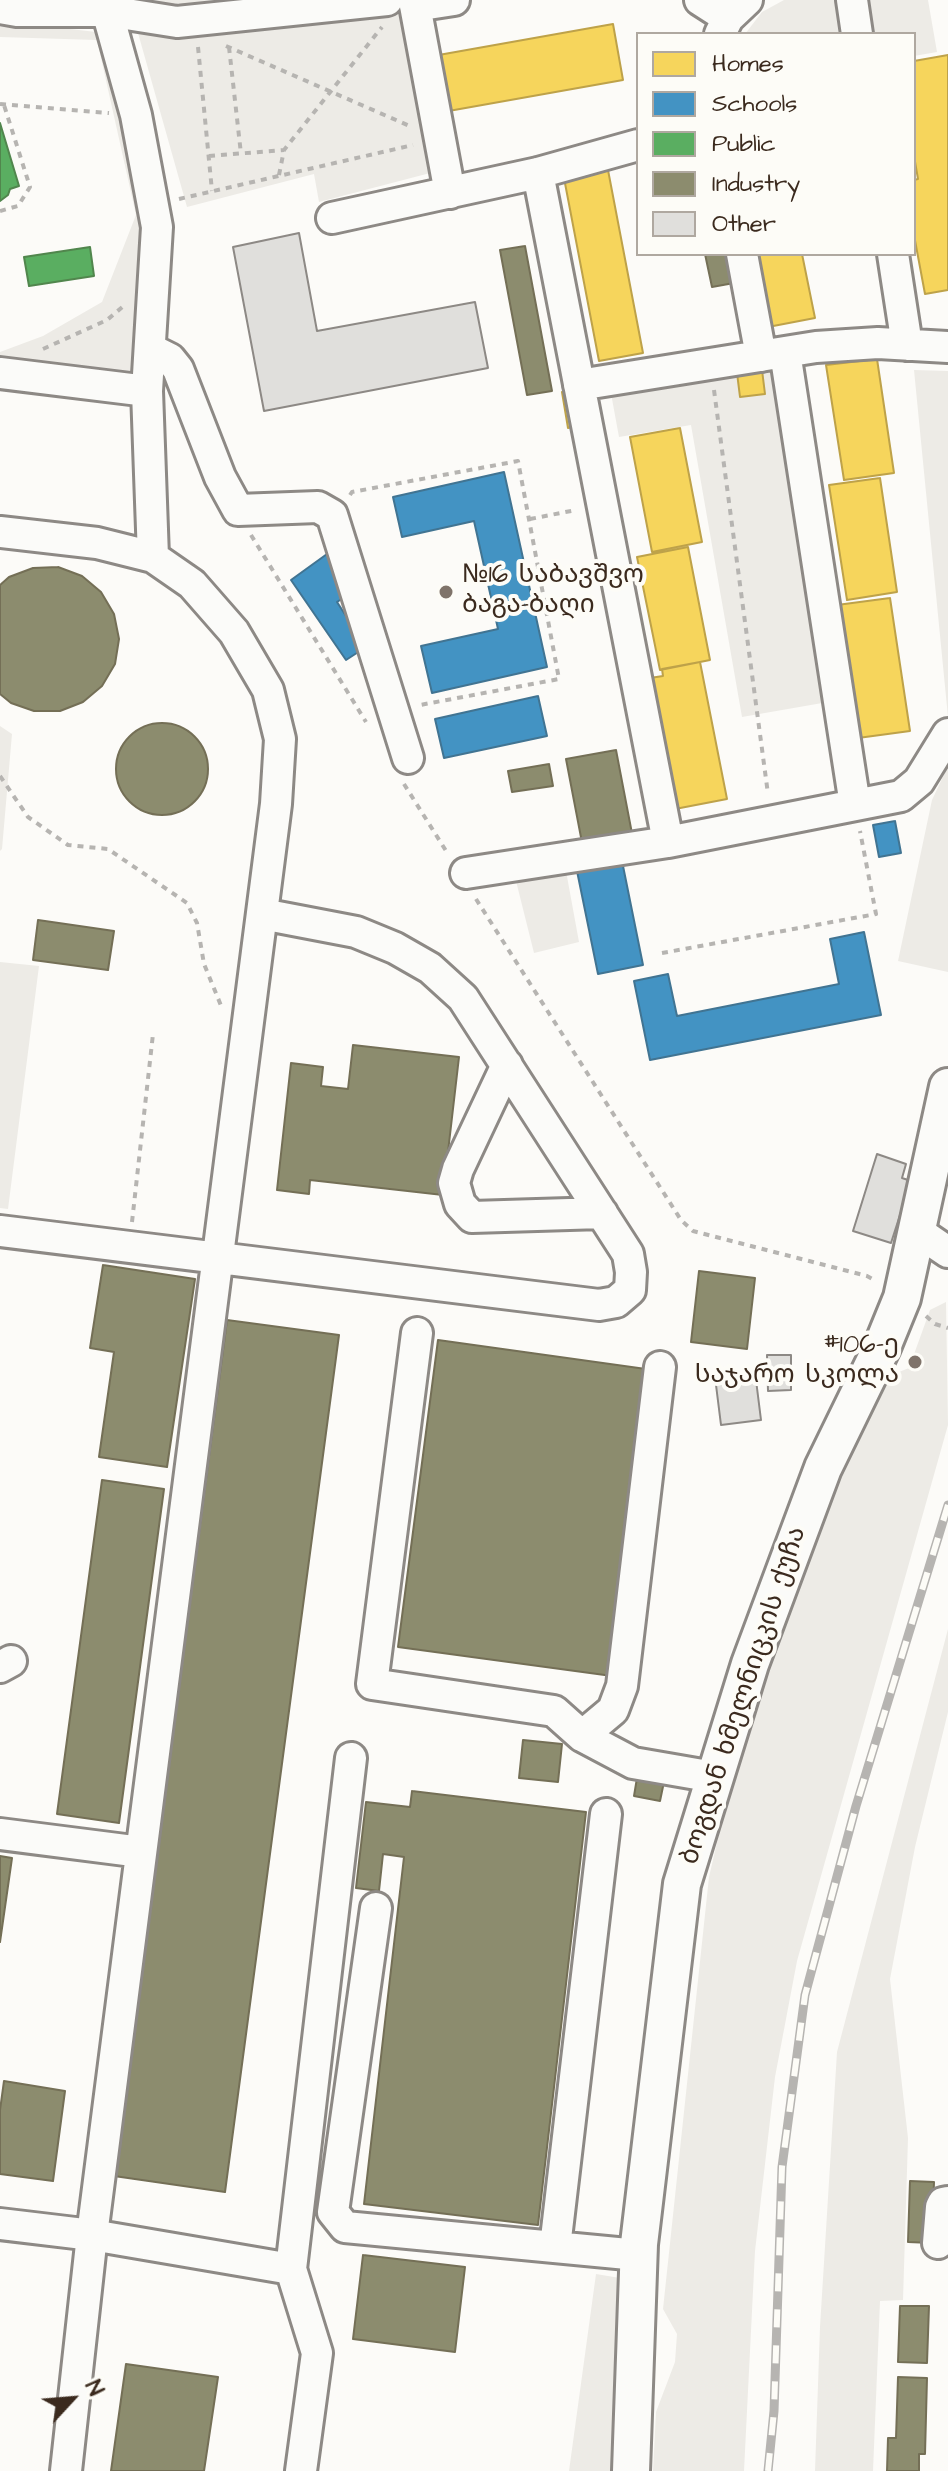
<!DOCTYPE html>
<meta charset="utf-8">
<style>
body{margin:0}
#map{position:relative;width:948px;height:2471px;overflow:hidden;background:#fcfbf8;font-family:"Architects Daughter",sans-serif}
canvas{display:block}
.legend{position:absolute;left:636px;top:32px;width:280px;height:224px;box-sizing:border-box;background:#fdfcf7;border:2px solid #afa8a0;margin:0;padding:10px 14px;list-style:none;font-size:24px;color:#3b2a1e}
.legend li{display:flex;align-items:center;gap:16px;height:40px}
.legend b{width:40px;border:2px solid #afa8a0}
.north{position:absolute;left:32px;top:2359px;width:80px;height:80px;-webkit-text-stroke:6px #fdfcf7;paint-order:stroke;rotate:64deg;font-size:22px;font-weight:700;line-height:32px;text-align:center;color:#3b2a1e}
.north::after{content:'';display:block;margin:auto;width:28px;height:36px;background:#3b2a1e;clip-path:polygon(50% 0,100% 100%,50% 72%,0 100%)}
</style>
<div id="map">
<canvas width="948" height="2471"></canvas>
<ul class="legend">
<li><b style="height:22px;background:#f6d55c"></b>Homes</li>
<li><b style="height:22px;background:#4393c3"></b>Schools</li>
<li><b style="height:22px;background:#5aae61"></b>Public</li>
<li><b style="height:22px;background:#8c8c6e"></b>Industry</li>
<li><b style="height:22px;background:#e0dfdc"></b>Other</li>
</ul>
<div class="north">N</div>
</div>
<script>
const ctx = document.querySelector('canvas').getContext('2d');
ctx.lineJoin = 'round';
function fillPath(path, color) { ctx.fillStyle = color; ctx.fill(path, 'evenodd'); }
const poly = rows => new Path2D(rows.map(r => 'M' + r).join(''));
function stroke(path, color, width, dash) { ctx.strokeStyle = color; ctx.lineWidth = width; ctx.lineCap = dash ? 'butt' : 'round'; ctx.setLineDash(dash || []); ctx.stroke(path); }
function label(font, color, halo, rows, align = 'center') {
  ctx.font = font + ' "Architects Daughter","Noto Sans Georgian",sans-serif'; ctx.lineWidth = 8; ctx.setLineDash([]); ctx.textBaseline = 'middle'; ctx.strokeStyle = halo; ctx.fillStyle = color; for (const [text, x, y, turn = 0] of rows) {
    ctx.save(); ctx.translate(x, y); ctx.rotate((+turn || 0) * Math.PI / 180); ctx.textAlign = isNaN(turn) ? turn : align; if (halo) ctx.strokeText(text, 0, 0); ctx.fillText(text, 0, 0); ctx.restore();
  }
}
const green = poly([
 [151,0,323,0,187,16,179,3,154,7],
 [784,0,928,0,937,52,914,56,914,34,745,34,762,12],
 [406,5,434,172,319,202,314,174,187,207,138,33],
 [0,21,105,33,148,231,134,405,0,389,0,352,43,336,102,302,136,215,97,40,0,37],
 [769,360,828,702,742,717,691,425,619,437,610,388],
 [914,370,948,371,948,717],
 [0,726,12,734,2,849,0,851],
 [948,766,948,972,898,961,932,800],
 [566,871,579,942,534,953,516,881],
 [0,962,39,966,8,1209,0,1208],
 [946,1302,948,1425,797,1961,775,2077,755,2251,744,2471,653,2471,656,2412,675,2362,677,2334,663,2309,709,1877,725,1808,769,1657,854,1433,879,1380,909,1368,930,1310],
 [948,1629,948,1712,915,1847,890,1979,908,2138,903,2300,880,2301,873,2471,815,2471,820,2327,837,2052],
 [596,2274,626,2279,614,2471,569,2471]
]);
const homes = poly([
 [613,24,623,80,443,112,433,56,613,24],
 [948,55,948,290,925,294,914,235,914,180,918,179,914,156,914,61,948,55],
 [608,170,643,353,599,361,564,178,608,170],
 [754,254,802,254,815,318,768,327,754,254],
 [877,359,894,473,844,480,826,365,877,359],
 [762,370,765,394,740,397,737,373,762,370],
 [577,389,584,425,568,428,562,392,577,389],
 [680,428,702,542,652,552,630,437,680,428],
 [880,478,897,592,847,600,829,485,880,478],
 [688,547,710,660,660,670,637,557,688,547],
 [890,598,910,731,858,738,837,605,890,598],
 [700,662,727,799,675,809,650,678,663,676,662,669,700,662]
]);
const schools = poly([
 [504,472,547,667,432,693,421,646,498,629,474,521,402,537,393,497,504,472],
 [327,554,352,592,337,602,366,647,346,660,291,580,327,554],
 [538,696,547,736,444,758,435,719,538,696],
 [895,821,901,853,879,857,873,825,895,821],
 [622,861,643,965,598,974,577,871,622,861],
 [864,932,881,1015,650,1060,634,981,668,974,677,1016,839,984,830,939,864,932]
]);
const public = poly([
 [0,123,19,186,10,189,8,195,0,201,0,123],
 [90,247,94,276,29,286,24,257,90,247]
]);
const industry = poly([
 [525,246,552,391,527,395,500,250,525,246],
 [705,254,728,254,734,283,712,287,705,254],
 [58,567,82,576,101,592,114,614,119,639,115,664,102,686,83,702,60,711,34,711,11,703,0,694,0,585,9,577,33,568,58,567],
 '116 769a46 46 0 1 1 92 0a46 46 0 1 1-92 0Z',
 [616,750,634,844,584,853,566,759,616,750],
 [549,764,553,786,512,792,508,771,549,764],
 [38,920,114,931,108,970,33,960,38,920],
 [353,1045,459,1057,443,1195,310,1180,309,1194,277,1190,291,1063,323,1067,321,1086,348,1089,353,1045],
 [103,1265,195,1279,167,1467,99,1457,114,1352,90,1348,103,1265],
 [699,1271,755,1278,747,1349,691,1342,699,1271],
 [227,1320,339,1335,225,2192,114,2176,227,1320],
 [438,1340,653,1370,612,1676,398,1647,438,1340],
 [102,1480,164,1489,119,1823,57,1814,102,1480],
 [523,1740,562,1744,558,1782,519,1778,523,1740],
 [638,1772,665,1777,660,1801,634,1796,638,1772],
 [412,1791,586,1812,538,2225,364,2204,404,1857,383,1854,379,1891,356,1888,366,1802,410,1807,412,1791],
 [0,1856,12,1858,0,1942,0,1856],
 [4,2081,65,2091,53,2181,0,2174,0,2110,4,2081],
 [910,2181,934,2182,932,2243,908,2242,910,2181],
 [363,2255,465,2267,455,2352,353,2339,363,2255],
 [900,2306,929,2306,927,2363,898,2362,900,2306],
 [126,2364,218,2377,204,2471,111,2471,126,2364],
 [898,2377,927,2378,925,2454,919,2454,919,2471,887,2471,888,2438,896,2438,898,2377]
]);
const building = poly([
 [299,233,317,331,475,302,488,368,264,411,233,247,299,233],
 [877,1154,906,1164,902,1178,911,1181,891,1243,853,1231,877,1154],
 [767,1355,791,1355,791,1390,768,1391,767,1355],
 [756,1380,761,1420,721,1425,716,1385,756,1380]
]);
const path = poly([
 [226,46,412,127],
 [198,47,212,191],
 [229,47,241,154],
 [0,104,109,113],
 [209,156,284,150],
 [279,175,284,150,382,27],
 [179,199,413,145],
 [0,211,18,206,30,187,4,105],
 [43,349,107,320,126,304],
 [714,390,768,794],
 [350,495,352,492,518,461,559,679,420,705],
 [530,519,576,510],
 [251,535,366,722],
 [0,776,28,817,68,845,108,849,187,903,197,923,204,964,222,1008],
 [404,784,448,854],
 [476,899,681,1220,693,1231,867,1276,876,1281],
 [662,953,876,914,860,831],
 [132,1222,153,1034],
 [926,1316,935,1324,948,1328]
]);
const minor = poly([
 [104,0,136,115,157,227,147,391,153,557],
 [414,0,450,193],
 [700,0,728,18],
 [852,0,857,34],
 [415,6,454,0],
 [0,8,17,11,107,11,177,22,387,0],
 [720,34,728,18,747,0],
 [538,173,668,842,901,796,919,781,948,734],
 [332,218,538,173,638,145],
 [742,254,761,356],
 [893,254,907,345],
 [150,349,170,359,178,369,220,477,238,510,318,507,332,515,408,758],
 [785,352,855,805],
 [0,373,147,391],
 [579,385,816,347,878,343,948,347],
 [0,532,97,543,153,557,192,584,234,632,268,690,280,739,276,804,92,2235,66,2471],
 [466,873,668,842],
 [507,1065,458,1169,454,1183,460,1204,472,1217,602,1213],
 [0,1231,599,1305,616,1302,630,1290,631,1272,628,1254,463,998,430,968,395,948,356,932,262,914],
 [917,1231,948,1252],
 [417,1333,372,1684,554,1711,582,1736,633,1763,714,1777],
 [0,1667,11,1661],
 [582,1736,613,1710,622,1686,660,1367],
 [0,1834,141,1852],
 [376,1908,333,2212,345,2227,638,2255],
 [0,2224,92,2235,291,2269,317,2353,301,2471],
 [938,2243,941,2207,943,2203,948,2202],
 [555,2247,606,1814],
 [291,2269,351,1758]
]);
const major = poly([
 [631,2471,639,2244,682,1884,750,1664,823,1468,882,1347,902,1298,948,1087]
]);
const rail = poly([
 [768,2471,774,2411,782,2167,805,1995,856,1806,948,1505]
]);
const markers = [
 [446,592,8,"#7f736a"],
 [915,1362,8,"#7f736a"]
];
const poiNames = [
 ["№16 საბავშვო",462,577],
 ["ბაგა-ბაღი",462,607],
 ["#106-ე",899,1347,"right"],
 ["საჯარო სკოლა",899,1377,"right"]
];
const streetNames = [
 ["ბოგდან ხმელნიცკის ქუჩა",745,1696,-72]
];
fillPath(green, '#edebe6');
fillPath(homes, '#f6d55c');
stroke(homes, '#bea249', 2);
fillPath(schools, '#4393c3');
stroke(schools, '#417492', 2);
fillPath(public, '#5aae61');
stroke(public, '#51864d', 2);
fillPath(industry, '#8c8c6e');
stroke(industry, '#746f56', 2);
fillPath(building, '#e0dfdc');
stroke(building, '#8d8985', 2);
stroke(minor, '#8d8985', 36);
stroke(major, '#8d8985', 42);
stroke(path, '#b6b4b1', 4, [6, 6]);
stroke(minor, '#fbfbf9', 30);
stroke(major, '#fbfbf9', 36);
stroke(rail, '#b6b4b1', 9);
stroke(rail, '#fdfcf7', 6, [18]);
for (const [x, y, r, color] of markers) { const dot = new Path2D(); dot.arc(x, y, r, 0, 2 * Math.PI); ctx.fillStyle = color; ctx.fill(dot); stroke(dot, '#fdfcf7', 3); }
label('26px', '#3b2a1e', '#fdfcf7', poiNames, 'left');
label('26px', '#3b2a1e', '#fdfcf7', streetNames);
</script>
